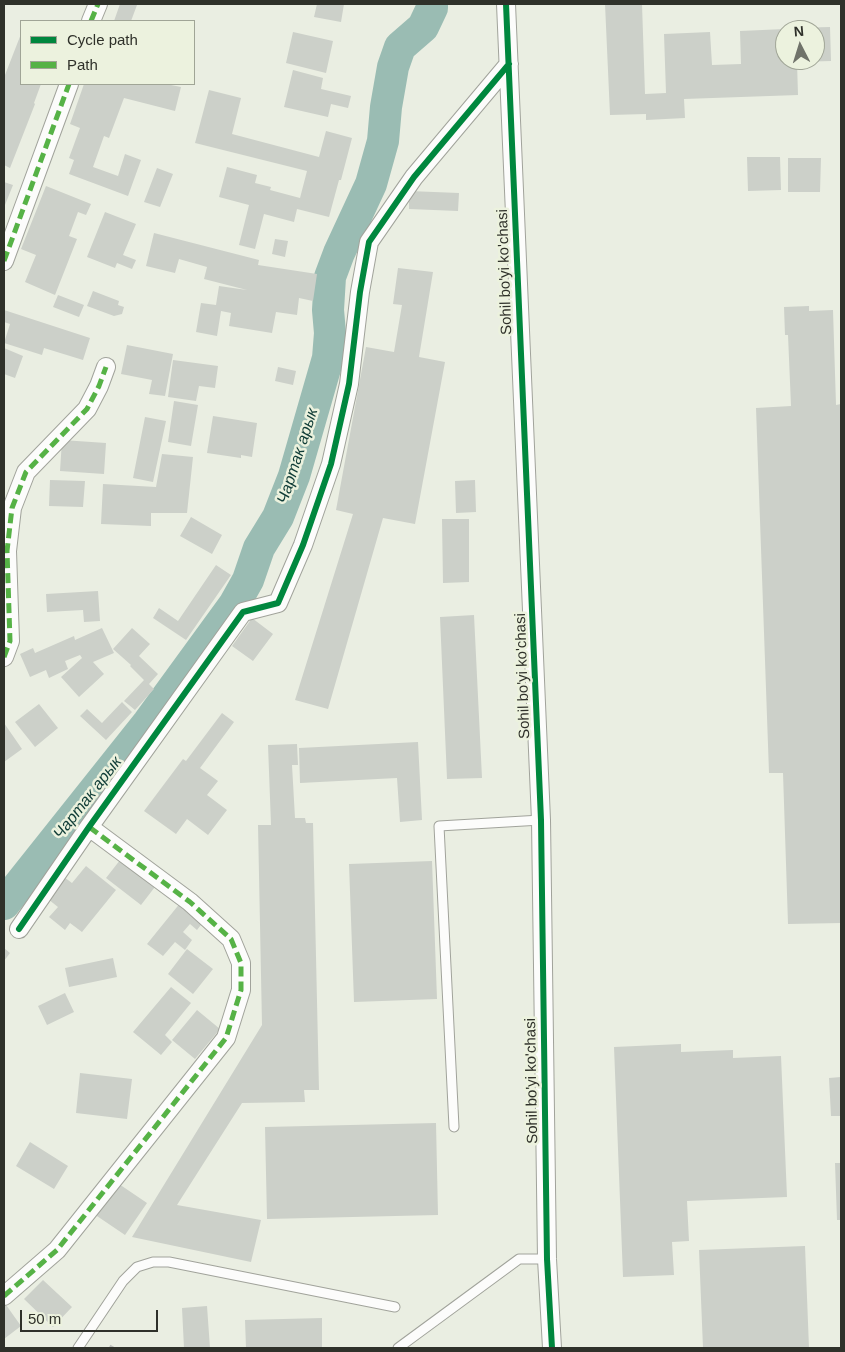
<!DOCTYPE html>
<meta charset="utf-8">
<style>
body{margin:0}
#map{position:relative;width:845px;height:1352px;overflow:hidden;background:#eaeee2;font-family:Arial,sans-serif}
canvas{display:block}
.frame{position:absolute;inset:0;border:5px solid #2f312a;pointer-events:none}
.legend{position:absolute;left:20px;top:20px;width:175px;height:65px;box-sizing:border-box;background:#ecf2de;border:1px solid #a0a596;margin:0;padding:6px 9px;list-style:none;font-size:15px;color:#2f312a}
.legend li{display:flex;align-items:center;gap:10px;height:25px}
.legend b{width:25px;border:1px solid #a0a596}
.north{position:absolute;left:775px;top:20px;width:50px;height:50px;box-sizing:border-box;background:#ecf2de;border:1px solid #a0a596;border-radius:50%;rotate:355deg;font-size:14px;font-weight:700;line-height:20px;text-align:center;color:#2f312a}
.north::after{content:'';display:block;margin:auto;width:18px;height:22px;background:#70736a;clip-path:polygon(50% 0,100% 100%,50% 72%,0 100%)}
.scale{position:absolute;left:20px;top:1310px;width:138px;height:22px;box-sizing:border-box;border:2px solid #2f312a;border-top:0;padding-left:6px;font-size:15px;line-height:18px;white-space:nowrap;color:#2f312a;-webkit-text-stroke:4px #ecf2de;paint-order:stroke}
</style>
<div id="map">
<canvas width="845" height="1352"></canvas>
<div class="frame"></div>
<ul class="legend">
<li><b style="height:6px;background:#00873e"></b>Cycle path</li>
<li><b style="height:6px;background:#56b246"></b>Path</li>
</ul>
<div class="north">N</div>
<div class="scale">50 m</div>
</div>
<script>
const ctx = document.querySelector('canvas').getContext('2d');
ctx.lineJoin = 'round';
const poly = rows => new Path2D(rows.map(r => 'M' + r).join(''));
function stroke(path, color, width, dash) { ctx.strokeStyle = color; ctx.lineWidth = width; ctx.lineCap = dash ? 'butt' : 'round'; ctx.setLineDash(dash || []); ctx.stroke(path); }
function fillPath(path, color) { ctx.fillStyle = color; ctx.fill(path, 'evenodd'); }
function label(font, color, halo, rows, align = 'center') {
  ctx.font = font + ' Arial,sans-serif'; ctx.lineWidth = 5; ctx.setLineDash([]); ctx.textBaseline = 'middle'; ctx.strokeStyle = halo; ctx.fillStyle = color; for (const [text, x, y, turn = 0] of rows) {
    ctx.save(); ctx.translate(x, y); ctx.rotate((+turn || 0) * Math.PI / 180); ctx.textAlign = isNaN(turn) ? turn : align; if (halo) ctx.strokeText(text, 0, 0); ctx.fillText(text, 0, 0); ctx.restore();
  }
}
const river = poly([
 [4,904,148,723,234,605,248,580,259,548,278,517,294,476,328,358,330,333,328,310,330,277,339,253,371,184,383,141,386,107,393,67,400,47,423,27,432,8,432,4]
]);
const building = poly([
 [120,4,133,4,137,5,131,21,114,21],
 [317,4,344,4,341,22,314,17],
 [605,4,642,4,645,94,666,93,664,34,710,32,712,65,741,64,740,31,785,29,785,60,815,60,815,30,793,30,793,28,830,27,831,61,797,62,798,95,684,99,685,118,646,120,646,114,610,115],
 [293,32,333,41,326,73,286,63],
 [21,34,21,84,41,84,34,103,35,104,10,168,4,165,4,75,5,75],
 [293,70,323,78,321,89,351,96,348,108,331,104,328,117,284,107],
 [84,84,166,84,181,87,175,111,124,98,109,138,104,136,93,167,118,176,125,154,141,160,128,196,69,174,74,160,69,158,80,128,70,124],
 [209,90,241,98,232,134,319,157,326,131,352,138,341,180,339,180,329,217,297,209,294,222,264,214,255,249,239,245,249,205,219,197,227,167,257,175,255,183,271,187,270,190,300,198,307,171,195,143],
 [747,157,780,157,781,190,748,191],
 [788,158,821,158,820,192,788,192],
 [157,168,173,174,160,207,144,202],
 [4,182,13,185,5,205,4,205],
 [46,186,91,204,86,215,78,212,69,236,77,239,55,295,25,282,36,255,21,249],
 [409,191,459,193,458,211,409,209],
 [105,212,136,224,123,255,136,260,132,269,117,263,115,268,87,257],
 [154,233,259,260,258,265,317,274,313,301,299,298,297,315,276,312,272,333,229,326,231,313,221,311,217,336,196,332,201,303,216,305,219,286,247,290,204,279,207,267,179,259,175,273,146,266],
 [275,239,288,241,285,257,272,254],
 [398,268,433,272,419,357,445,362,415,524,383,518,328,709,295,700,353,514,336,510,366,347,394,352,402,305,393,304],
 [93,291,119,301,118,305,124,307,122,314,114,316,87,306],
 [58,295,84,305,79,317,53,307],
 [809,306,809,311,833,310,836,405,841,404,841,923,788,924,783,773,769,773,756,408,791,406,788,335,785,335,784,307],
 [4,310,90,338,83,360,44,348,42,355,4,343,10,324,4,322],
 [127,345,173,354,165,396,149,394,152,380,121,374],
 [4,348,23,356,15,378,4,374],
 [173,360,218,366,215,388,199,386,196,401,168,397],
 [278,367,296,371,293,385,275,381],
 [174,401,198,405,191,446,168,442],
 [213,416,257,423,252,457,241,455,241,458,207,453],
 [145,417,166,421,153,482,133,478],
 [62,440,106,443,104,474,60,471],
 [162,454,193,457,187,513,151,513,151,526,101,524,103,484,156,487],
 [50,480,85,481,83,507,49,506],
 [475,480,476,512,456,513,455,481],
 [191,517,222,535,212,554,180,536],
 [442,519,469,519,469,582,443,583],
 [216,565,231,575,186,640,153,618,159,608,178,621],
 [98,591,100,621,84,622,83,610,47,612,46,594],
 [474,615,482,778,447,779,440,617],
 [252,618,273,634,253,661,232,646],
 [102,628,114,653,93,662,104,674,79,697,61,677,82,658,80,655,65,661,68,669,49,678,46,670,30,677,20,654,33,648,35,653,74,636,75,640],
 [132,628,150,644,139,656,158,674,149,684,154,689,135,710,124,701,144,680,130,666,131,665,113,649],
 [122,702,132,712,106,740,80,716,87,709,102,723],
 [39,704,58,728,35,747,15,722],
 [222,713,234,722,200,768,218,781,207,795,227,810,208,835,187,819,176,834,144,811,183,759,186,761],
 [4,723,22,749,4,762],
 [418,742,422,820,400,822,397,778,300,783,299,748],
 [297,744,298,765,292,765,295,818,305,818,306,823,313,823,319,1090,304,1090,305,1102,242,1103,177,1205,261,1220,251,1262,132,1237,262,1025,258,825,271,825,268,745],
 [124,855,158,883,141,905,106,878],
 [432,861,437,999,354,1002,349,864],
 [86,866,116,890,82,932,70,923,65,930,49,917,58,907,43,895,60,874,72,883],
 [181,902,204,921,197,930,190,924,183,932,192,940,185,950,175,942,163,956,147,944],
 [4,948,10,953,4,961],
 [187,949,213,969,193,994,168,974],
 [113,958,117,977,69,987,65,968],
 [171,987,191,1003,165,1035,172,1042,161,1055,133,1032],
 [65,993,74,1012,47,1025,38,1006],
 [197,1010,220,1029,195,1059,172,1040],
 [681,1044,681,1052,733,1050,733,1058,781,1056,787,1197,687,1201,689,1241,672,1242,674,1275,623,1277,614,1047],
 [80,1073,132,1079,127,1119,76,1113],
 [841,1077,841,1116,831,1116,829,1078],
 [436,1123,438,1215,267,1219,265,1127],
 [30,1142,68,1166,54,1189,16,1166],
 [835,1163,841,1163,841,1220,837,1220],
 [116,1182,147,1203,125,1235,94,1214],
 [805,1246,809,1348,703,1348,699,1250],
 [43,1280,72,1307,53,1327,24,1299],
 [4,1302,21,1326,4,1339],
 [207,1306,210,1348,184,1348,182,1308],
 [322,1318,322,1348,246,1348,245,1320]
]);
const lane = poly([
 [454,1127,439,826,541,820],
 [78,1348,123,1281,137,1267,153,1262,169,1262,395,1307],
 [398,1348,519,1259,547,1259]
]);
const street = poly([
 [506,4,541,820,547,1259,552,1348],
 [91,21,98,4],
 [4,261,69,84],
 [4,657,10,641,7,551,12,508,26,472,87,409,99,386,106,367],
 [19,929,89,827,243,612,278,603,303,545,331,464,349,384,360,292,369,242,414,177,509,64],
 [4,1296,57,1250,226,1038,241,990,241,963,231,939,190,902,89,827]
]);
const rail = poly([
 [111,1348,113,1344]
]);
const quiet = poly([
 [91,21,98,4],
 [4,261,69,84],
 [4,657,10,641,7,551,12,508,26,472,87,409,99,386,106,367],
 [4,1296,57,1250,226,1038,241,990,241,963,231,939,190,902,89,827]
]);
const cycleway = poly([
 [506,4,541,820,547,1259,552,1348],
 [19,929,89,827,243,612,278,603,303,545,331,464,349,384,360,292,369,242,414,177,509,64]
]);
const streetNames = [
 ["Sohil bo'yi ko'chasi",505,272,-92],
 ["Sohil bo'yi ko'chasi",523,676,-92],
 ["Sohil bo'yi ko'chasi",532,1081,-91]
];
const waterNames = [
 ["Чартак арык",298,456,-72],
 ["Чартак арык",88,798,-52]
];
stroke(river, '#9abcb3', 32);
fillPath(building, '#ccd0c9');
stroke(lane, '#a1a39b', 11);
stroke(street, '#a1a39b', 20);
stroke(lane, '#fcfcfb', 9);
stroke(street, '#fcfcfb', 18);
stroke(rail, '#c0c2be', 4, [2.5, 5]);
stroke(quiet, '#56b246', 5, [10, 5]);
stroke(cycleway, '#00873e', 6);
label('15px', '#2f312a', '#ecf2de', streetNames);
label('italic 16px', '#0f3c36', '#ecf2de', waterNames);
</script>
